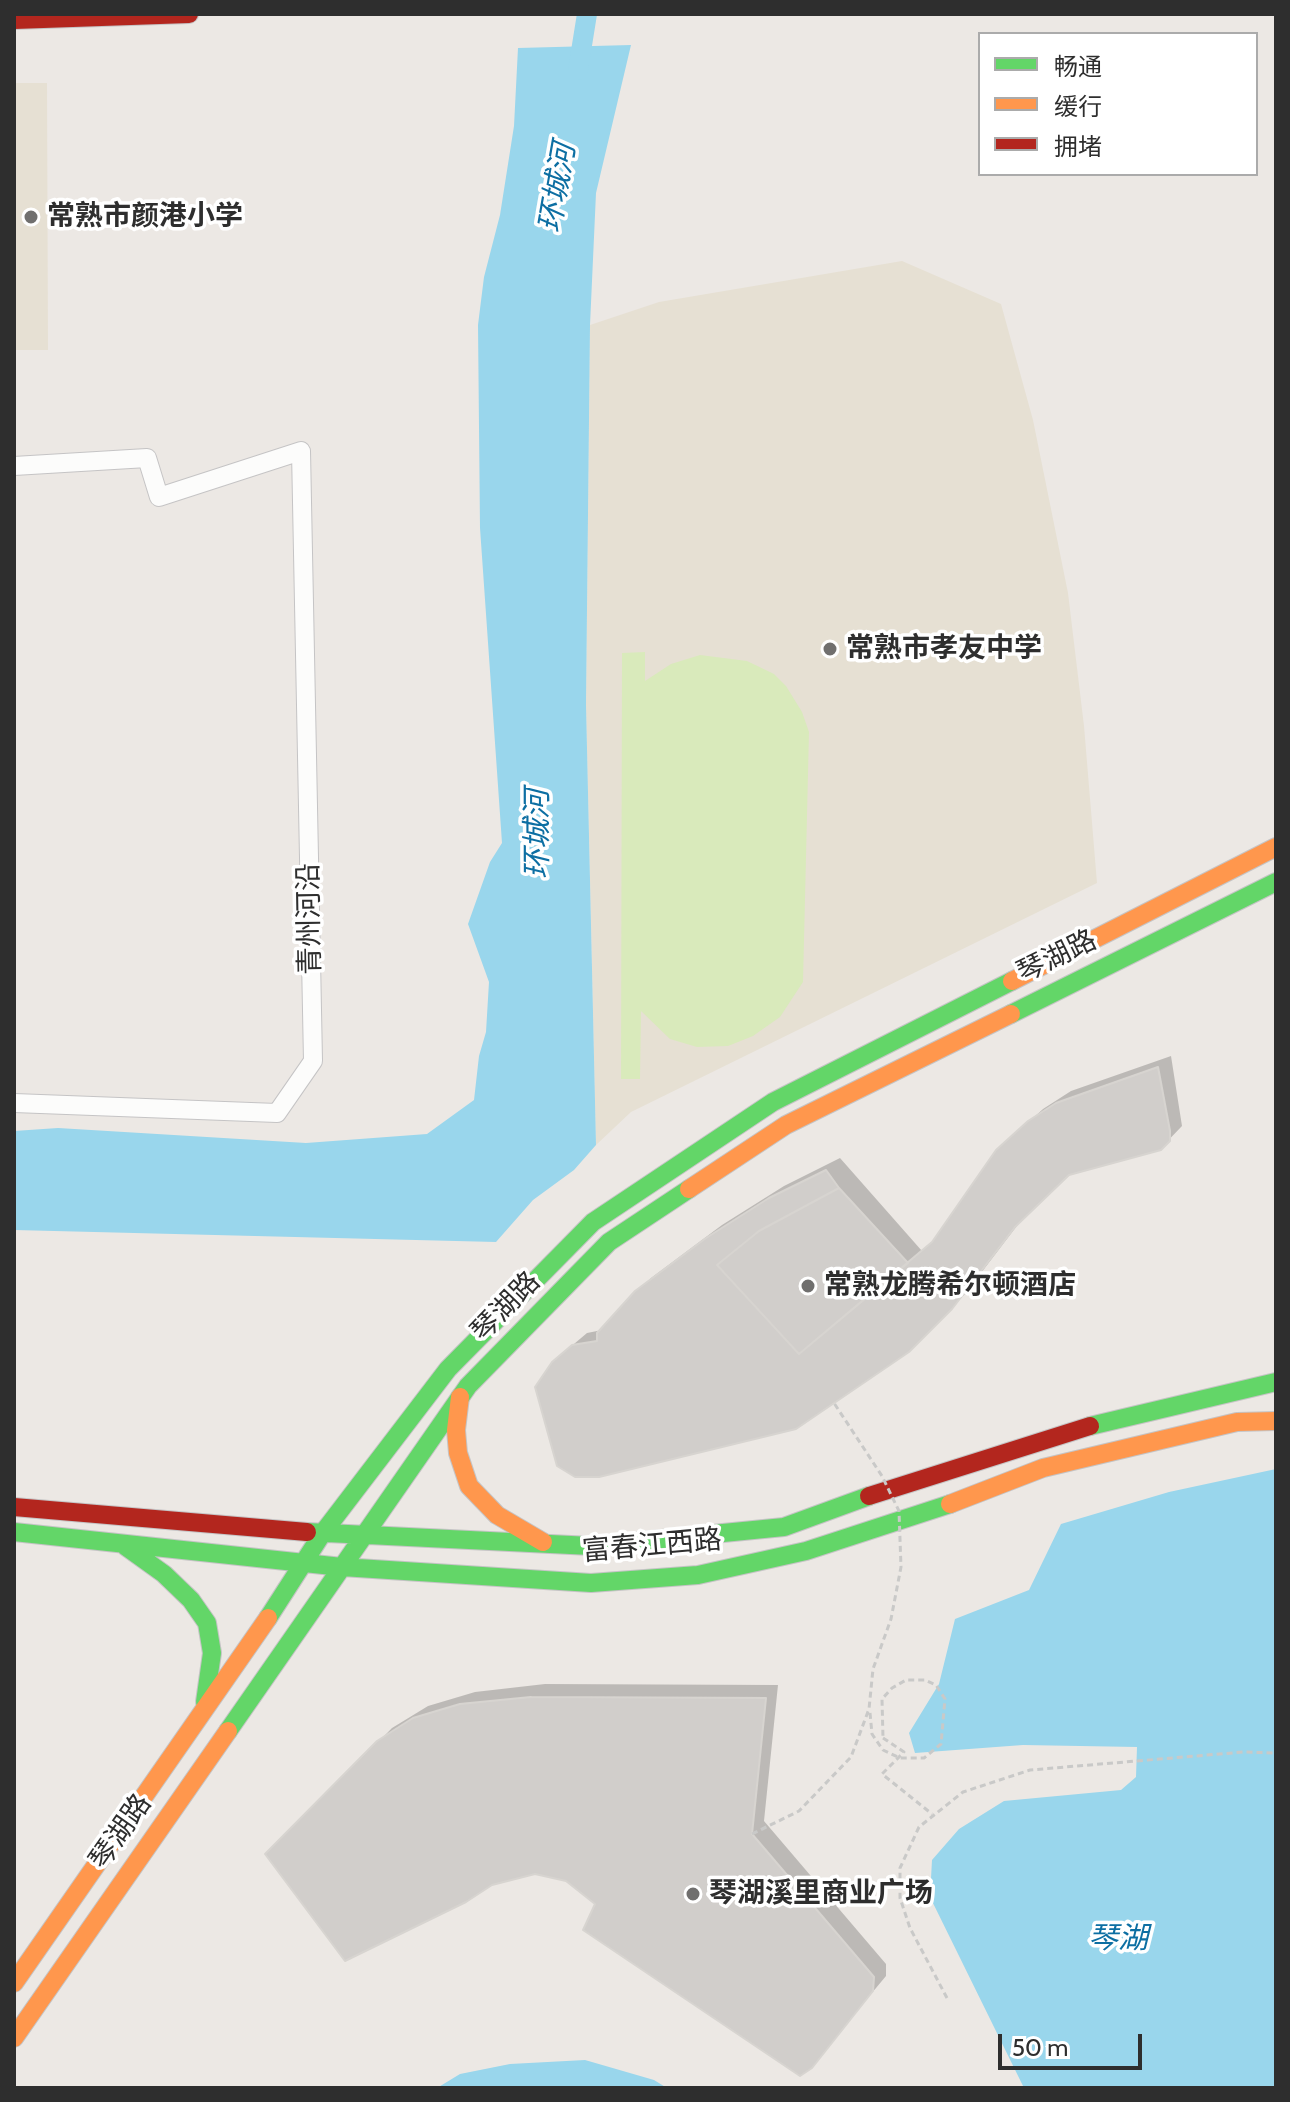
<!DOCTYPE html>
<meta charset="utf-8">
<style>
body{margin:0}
#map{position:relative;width:1290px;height:2102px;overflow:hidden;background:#ece8e4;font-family:Cabin,"Noto Sans SC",sans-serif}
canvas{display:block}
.frame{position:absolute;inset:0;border:16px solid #2e2e2e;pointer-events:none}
.legend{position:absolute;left:978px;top:32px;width:280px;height:144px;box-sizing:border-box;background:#fff;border:2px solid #ababab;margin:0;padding:10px 14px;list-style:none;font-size:24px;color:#2e2e2e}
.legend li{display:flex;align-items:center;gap:16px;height:40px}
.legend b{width:40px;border:2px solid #ababab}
.scale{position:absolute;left:998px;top:2034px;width:144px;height:36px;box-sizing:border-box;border:4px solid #2e2e2e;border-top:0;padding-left:10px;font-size:24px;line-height:28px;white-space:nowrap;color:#2e2e2e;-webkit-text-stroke:6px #fff;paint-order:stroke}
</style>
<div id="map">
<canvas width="1290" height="2102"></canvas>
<div class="frame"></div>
<ul class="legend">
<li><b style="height:10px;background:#63d668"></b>畅通</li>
<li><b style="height:10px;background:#ff974d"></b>缓行</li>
<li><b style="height:10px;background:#b3261e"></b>拥堵</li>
</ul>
<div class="scale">50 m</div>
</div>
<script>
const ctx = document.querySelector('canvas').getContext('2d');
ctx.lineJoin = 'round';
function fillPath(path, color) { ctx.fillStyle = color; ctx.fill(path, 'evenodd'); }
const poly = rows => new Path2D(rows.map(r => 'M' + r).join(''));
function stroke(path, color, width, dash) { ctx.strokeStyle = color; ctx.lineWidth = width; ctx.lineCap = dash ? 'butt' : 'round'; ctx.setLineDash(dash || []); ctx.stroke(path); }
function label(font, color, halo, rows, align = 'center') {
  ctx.font = font + ' Cabin,"Noto Sans SC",sans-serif'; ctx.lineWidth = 7; ctx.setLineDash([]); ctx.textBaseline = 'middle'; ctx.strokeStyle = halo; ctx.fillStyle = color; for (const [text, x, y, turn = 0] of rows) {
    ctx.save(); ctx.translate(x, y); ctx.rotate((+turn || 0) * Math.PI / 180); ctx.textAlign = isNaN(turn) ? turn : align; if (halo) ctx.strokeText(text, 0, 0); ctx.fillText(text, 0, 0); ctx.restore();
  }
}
const education = poly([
 [14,83,47,83,48,350,14,350],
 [902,261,1001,304,1033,420,1068,593,1084,726,1097,883,631,1112,596,1145,586,704,590,325,659,302]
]);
const pitch = poly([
 [645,652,645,681,671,664,700,655,747,661,774,674,786,686,802,712,809,732,803,982,780,1017,753,1036,728,1046,697,1047,670,1039,641,1011,640,1079,621,1079,622,653]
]);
const water = poly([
 [631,45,596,193,590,325,586,704,596,1145,574,1170,533,1200,496,1242,14,1230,14,1131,58,1128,306,1143,427,1134,474,1100,479,1056,486,1032,489,982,468,924,490,862,502,843,480,528,478,325,484,277,500,215,514,126,518,48],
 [1276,1469,1276,2088,1024,2088,930,1897,932,1860,959,1829,1004,1801,1121,1790,1136,1777,1137,1747,1023,1745,915,1753,909,1733,939,1684,955,1619,1029,1590,1061,1524,1169,1492],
 [585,2060,654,2080,667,2088,437,2088,460,2074,510,2064]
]);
const shadow = poly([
 [1171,1056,1182,1126,1160,1149,1068,1174,1026,1214,965,1294,908,1350,568,1349,587,1333,602,1330,651,1278,722,1225,784,1186,840,1158,922,1251,936,1239,1011,1138,1043,1109,1071,1091],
 [545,1684,778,1685,764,1821,886,1964,886,1976,811,2066,567,1879,535,1872,510,1876,346,1958,268,1854,392,1728,428,1706,475,1692]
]);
const canal = poly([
 [578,70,587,14]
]);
const building = poly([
 [1158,1067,1170,1131,1170,1141,1161,1150,1069,1175,1015,1227,952,1309,909,1352,796,1429,599,1477,575,1477,557,1466,535,1387,552,1362,572,1345,597,1341,597,1333,635,1291,706,1238,769,1198,826,1170,839,1188,759,1231,717,1265,799,1354,932,1242,996,1150,1028,1121,1056,1103,1158,1067],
 [839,1188,908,1263,799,1354,717,1265,759,1231,839,1188],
 [531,1697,766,1698,752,1834,874,1977,873,1991,812,2068,800,2076,583,1930,595,1904,566,1881,535,1874,492,1885,466,1902,345,1961,265,1854,377,1741,413,1718,460,1704,531,1697]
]);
const path = poly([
 [883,1738,904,1752,882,1774,932,1814],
 [947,1998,910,1928,900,1898,900,1868,919,1827,963,1792,1030,1770,1243,1752,1276,1753]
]);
const street = poly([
 [14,466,147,458,159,497,301,451,313,1061,277,1113,14,1103]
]);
const fast = poly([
 [1011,1014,1276,882],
 [1090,1426,1276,1382],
 [14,1532,342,1567,591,1583,698,1575,806,1551,950,1504],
 [307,1532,591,1546,784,1527,869,1496],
 [125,1546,164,1574,191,1600,207,1623,212,1653,205,1702],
 [268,1618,322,1534,448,1369,593,1222,773,1102,1012,981],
 [228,1731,468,1386,609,1242,689,1189]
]);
const slow = poly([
 [1012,981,1276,847],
 [689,1189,786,1125,1011,1014],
 [460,1397,456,1430,458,1453,469,1486,497,1515,543,1542],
 [950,1504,1043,1468,1237,1422,1276,1421],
 [14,1983,268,1618],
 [14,2038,228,1731]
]);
const jam = poly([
 [14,20,189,14],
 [869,1496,1090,1426],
 [14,1507,307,1532]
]);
const pathBridge = poly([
 [870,1713,872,1734,883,1750,900,1758,924,1758,941,1744,945,1699,936,1685,925,1680,906,1680,892,1688,882,1699,883,1738],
 [752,1834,799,1811,851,1757,869,1709,873,1669,891,1619,901,1567,899,1511,882,1476,834,1403]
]);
const markers = [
 [31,217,8,"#706f6e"],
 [830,649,8,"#706f6e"],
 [808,1286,8,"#706f6e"],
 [693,1894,8,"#706f6e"]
];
const poiNames = [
 ["常熟市颜港小学",47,217],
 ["常熟市孝友中学",846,649],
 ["常熟龙腾希尔顿酒店",824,1286],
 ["琴湖溪里商业广场",709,1894]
];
const streetNames = [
 ["青州河沿",310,919,-91],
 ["琴湖路",1057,957,-26],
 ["琴湖路",506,1307,-46],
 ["富春江西路",652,1546,-5],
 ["琴湖路",121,1832,-55]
];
const waterNames = [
 ["环城河",558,188,-80],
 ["环城河",538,834,-90],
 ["琴湖",1118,1939]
];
fillPath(education, '#e6e0d3');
fillPath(pitch, '#d9eabb');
fillPath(water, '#99d6ec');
fillPath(shadow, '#0003');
stroke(canal, '#99d6ec', 20);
fillPath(building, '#d1cecb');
stroke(building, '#d7d4d0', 2);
stroke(street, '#c5c4c5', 20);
stroke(fast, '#c5c4c5', 20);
stroke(slow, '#c5c4c5', 20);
stroke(jam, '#c5c4c5', 20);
stroke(path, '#c9c9c8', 3, [6, 4]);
stroke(street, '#fcfcfb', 18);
stroke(fast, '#63d668', 18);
stroke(slow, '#ff974d', 18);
stroke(jam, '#b3261e', 18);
stroke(pathBridge, '#c9c9c8', 3, [6, 4]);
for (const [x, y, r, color] of markers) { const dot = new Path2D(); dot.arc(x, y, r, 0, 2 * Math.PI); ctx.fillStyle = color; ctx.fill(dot); stroke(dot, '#fff', 3); }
label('bold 28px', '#2e2e2e', '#fff', poiNames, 'left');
label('28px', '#2e2e2e', '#fff', streetNames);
label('italic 30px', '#0d6fa3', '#fff', waterNames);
</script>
